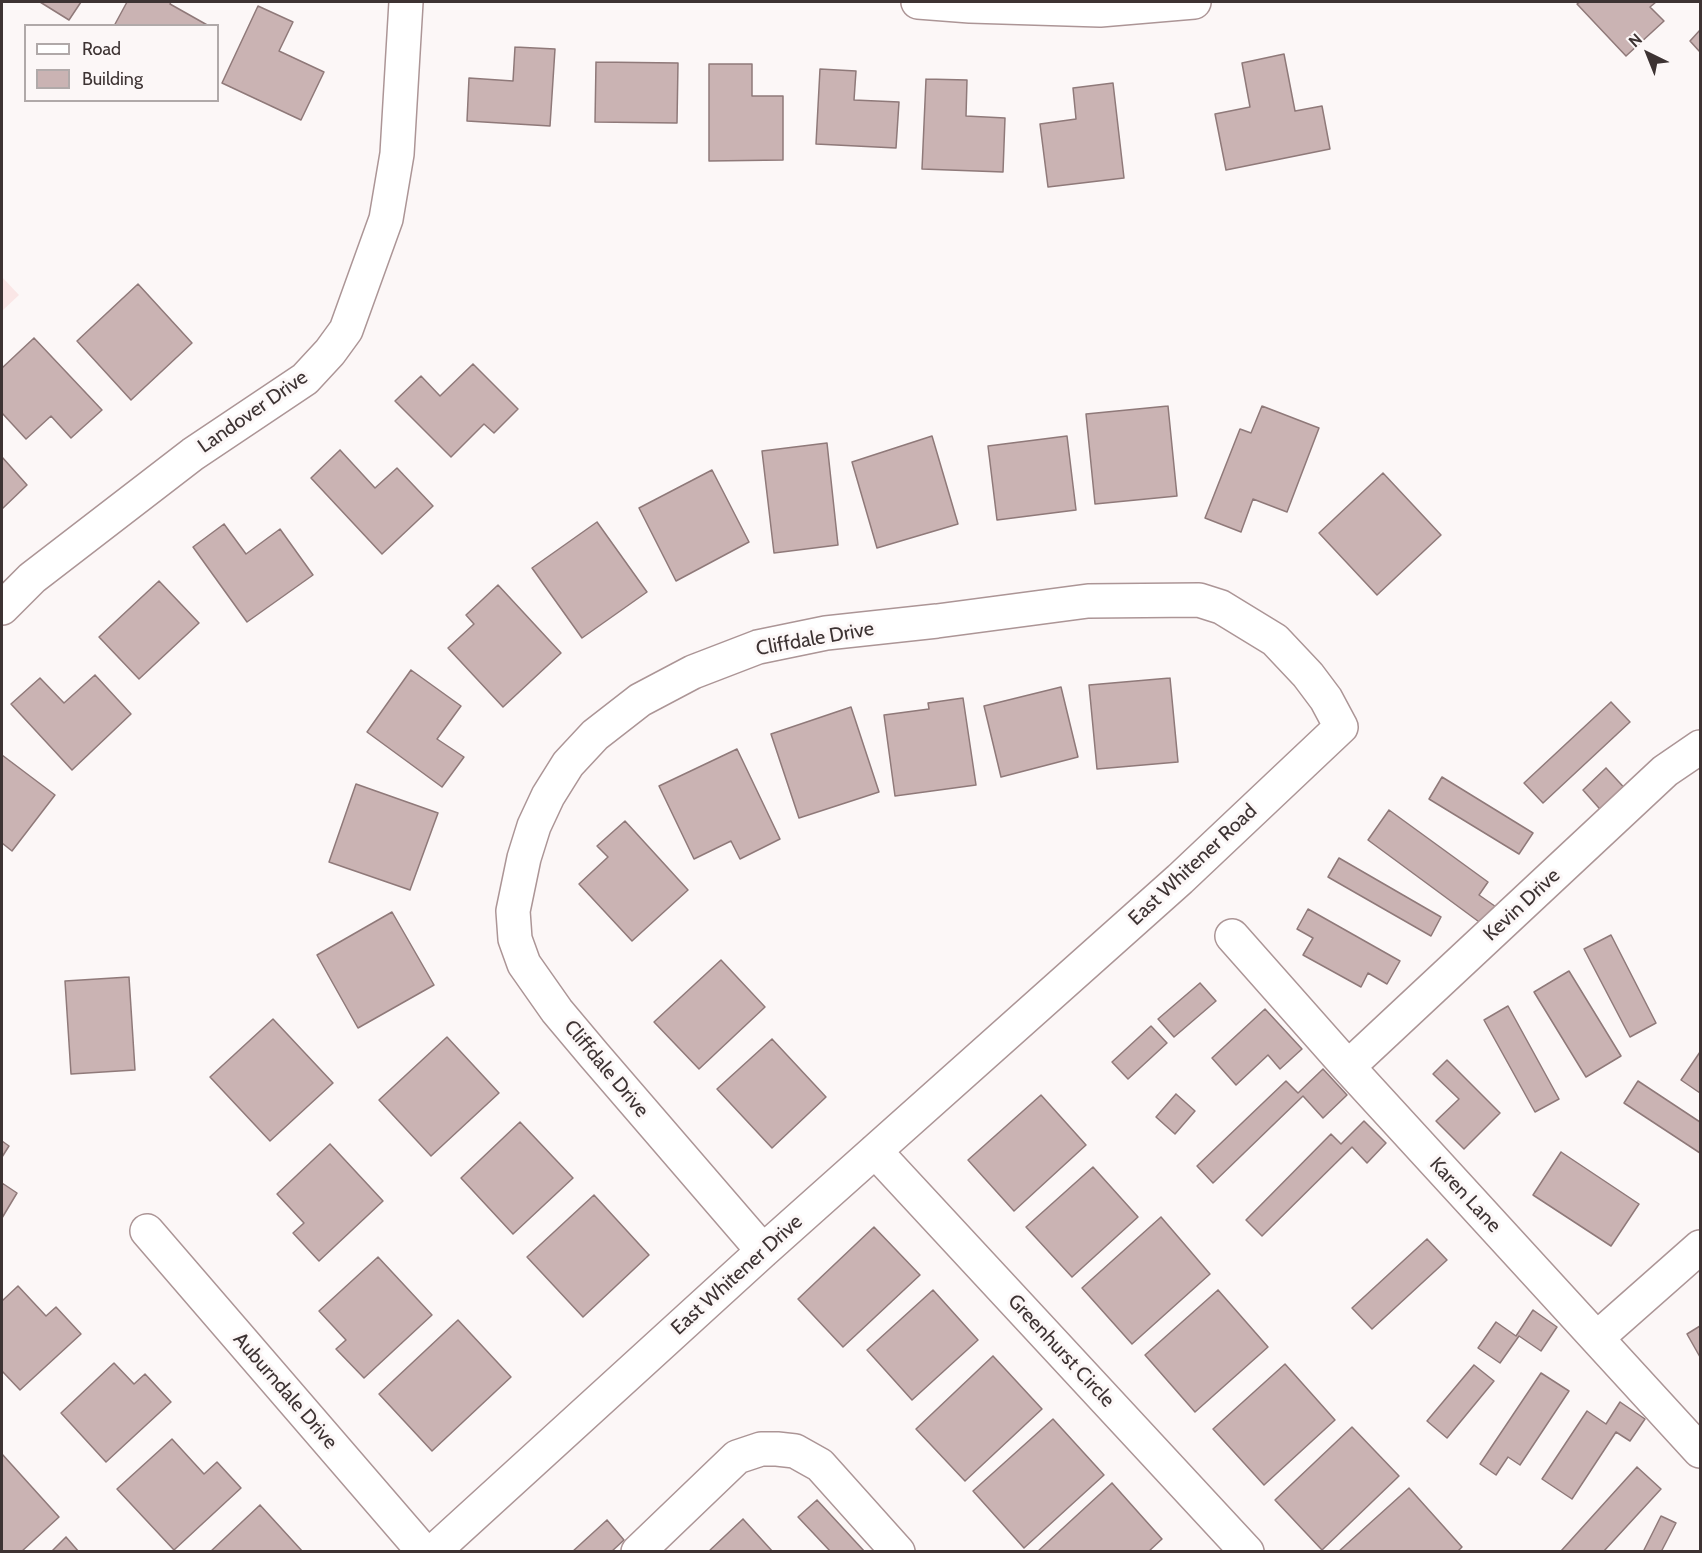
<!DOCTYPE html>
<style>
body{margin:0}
#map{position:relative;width:1702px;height:1553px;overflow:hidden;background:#fcf7f7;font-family:Cabin,sans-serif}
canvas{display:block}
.frame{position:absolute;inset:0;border:3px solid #3d3333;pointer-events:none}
.legend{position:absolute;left:24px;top:24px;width:195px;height:78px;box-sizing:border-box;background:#fcf7f7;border:2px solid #b0a9a9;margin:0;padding:8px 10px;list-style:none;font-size:18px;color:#3d3333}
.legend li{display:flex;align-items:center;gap:12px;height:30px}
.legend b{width:30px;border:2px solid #b0a9a9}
.north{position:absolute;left:1618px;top:24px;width:60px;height:60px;-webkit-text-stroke:4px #fcf7f7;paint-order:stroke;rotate:317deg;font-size:16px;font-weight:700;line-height:24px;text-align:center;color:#3d3333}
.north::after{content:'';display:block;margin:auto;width:21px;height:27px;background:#3d3333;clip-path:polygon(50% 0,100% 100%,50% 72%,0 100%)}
</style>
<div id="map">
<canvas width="1702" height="1553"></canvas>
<div class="frame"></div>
<ul class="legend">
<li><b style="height:8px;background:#fff"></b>Road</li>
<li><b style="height:16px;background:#cab3b3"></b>Building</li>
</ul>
<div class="north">N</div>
</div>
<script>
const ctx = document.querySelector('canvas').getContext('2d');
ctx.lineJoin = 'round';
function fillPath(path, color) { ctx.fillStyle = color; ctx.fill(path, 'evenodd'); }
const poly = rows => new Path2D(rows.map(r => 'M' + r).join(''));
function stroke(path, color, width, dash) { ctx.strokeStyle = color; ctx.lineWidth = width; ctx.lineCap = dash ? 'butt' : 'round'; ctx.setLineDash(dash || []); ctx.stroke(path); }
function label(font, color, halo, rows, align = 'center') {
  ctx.font = font + ' Cabin,sans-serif'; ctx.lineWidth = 6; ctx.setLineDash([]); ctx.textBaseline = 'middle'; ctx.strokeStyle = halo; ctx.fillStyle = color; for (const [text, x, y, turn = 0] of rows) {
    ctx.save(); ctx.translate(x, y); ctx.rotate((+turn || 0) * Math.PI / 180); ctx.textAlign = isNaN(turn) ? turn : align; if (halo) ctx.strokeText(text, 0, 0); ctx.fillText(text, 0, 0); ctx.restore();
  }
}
const built = poly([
 [2,277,19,295,2,311]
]);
const building = poly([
 [40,2,81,2,69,20,40,2],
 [127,2,171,2,170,4,209,26,114,26,127,2],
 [1580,2,1656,2,1650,7,1664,21,1626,56,1577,4,1580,2],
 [258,6,293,22,279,51,324,72,301,120,222,83,258,6],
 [1700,30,1700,52,1690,41,1700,30],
 [515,47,555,49,550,126,467,121,469,78,513,81,515,47],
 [1284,54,1295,111,1322,106,1330,149,1226,170,1215,114,1250,107,1242,63,1284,54],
 [596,62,678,63,677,123,595,122,596,62],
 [709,64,752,64,752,96,783,96,783,160,709,161,709,64],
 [820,69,856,71,854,100,899,102,896,148,816,144,820,69],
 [926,79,967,80,966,116,1005,118,1003,172,922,169,926,79],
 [1113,83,1124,178,1048,187,1040,124,1076,119,1073,88,1113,83],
 [138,284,192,343,131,400,77,341,138,284],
 [34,338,102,410,71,438,51,416,26,439,2,413,2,368,34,338],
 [473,364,518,409,494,433,484,424,451,457,395,401,421,376,440,396,473,364],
 [1168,406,1177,496,1095,504,1086,414,1168,406],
 [1262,406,1319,428,1287,512,1253,499,1241,532,1205,518,1240,429,1251,433,1262,406],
 [932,436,958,524,877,548,852,462,932,436],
 [1067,436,1076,510,997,520,988,446,1067,436],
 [827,443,838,545,774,553,762,451,827,443],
 [340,450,375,488,397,468,433,506,382,554,311,478,340,450],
 [2,457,27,485,2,509,2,457],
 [712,470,749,542,676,581,639,508,712,470],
 [1383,473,1441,535,1377,595,1319,533,1383,473],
 [597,522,647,592,582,638,532,568,597,522],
 [224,524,246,554,280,529,313,575,247,622,193,547,224,524],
 [159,581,199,623,139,679,99,637,159,581],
 [498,585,561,653,503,707,448,648,474,624,466,615,498,585],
 [411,670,461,706,437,739,464,757,442,787,367,732,411,670],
 [95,675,131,714,72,770,11,704,40,678,64,703,95,675],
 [1170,678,1178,762,1097,769,1089,685,1170,678],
 [1061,687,1078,757,1001,777,984,706,1061,687],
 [963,698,976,785,895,796,884,715,929,709,928,703,963,698],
 [1611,702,1630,722,1543,803,1524,783,1611,702],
 [851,707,879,792,799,818,771,734,851,707],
 [737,749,780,839,740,859,731,841,694,859,659,786,737,749],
 [2,755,55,795,12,851,2,843,2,755],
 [1606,768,1630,794,1606,816,1583,790,1606,768],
 [1442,777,1533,833,1519,854,1429,799,1442,777],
 [356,784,438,813,410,890,329,862,356,784],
 [1389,810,1488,882,1479,895,1499,909,1486,927,1368,840,1389,810],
 [625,821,688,890,632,941,579,884,608,857,597,846,625,821],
 [1339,858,1441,917,1431,936,1328,877,1339,858],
 [1308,909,1400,961,1387,984,1368,973,1361,987,1303,955,1313,938,1297,929,1308,909],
 [392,912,434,985,358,1028,317,955,392,912],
 [1611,935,1656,1023,1630,1037,1584,949,1611,935],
 [721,960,765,1007,699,1069,654,1022,721,960],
 [1569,971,1621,1056,1586,1077,1534,992,1569,971],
 [129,977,135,1070,71,1074,65,981,129,977],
 [1200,983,1216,1001,1174,1037,1158,1019,1200,983],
 [1508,1006,1559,1099,1535,1112,1484,1020,1508,1006],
 [1265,1009,1302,1049,1280,1069,1268,1055,1236,1085,1212,1058,1265,1009],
 [273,1019,333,1083,270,1141,210,1077,273,1019],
 [1151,1026,1167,1043,1128,1079,1112,1062,1151,1026],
 [447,1037,499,1093,431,1156,379,1100,447,1037],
 [772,1039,826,1097,772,1148,717,1089,772,1039],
 [1700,1052,1700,1093,1681,1080,1700,1052],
 [1447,1060,1500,1113,1464,1149,1436,1121,1459,1099,1433,1074,1447,1060],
 [1323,1069,1347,1095,1323,1118,1303,1096,1213,1183,1197,1166,1286,1081,1298,1093,1323,1069],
 [1638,1081,1700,1122,1700,1153,1624,1103,1638,1081],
 [1176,1094,1195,1111,1175,1134,1156,1117,1176,1094],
 [1041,1095,1086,1145,1014,1211,968,1160,1041,1095],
 [1364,1121,1386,1143,1367,1163,1352,1147,1262,1236,1246,1220,1331,1134,1341,1144,1364,1121],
 [520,1122,573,1178,513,1234,461,1178,520,1122],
 [2,1141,9,1146,2,1157,2,1141],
 [330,1144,383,1201,319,1261,293,1233,304,1223,277,1194,330,1144],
 [1561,1152,1639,1204,1611,1246,1533,1195,1561,1152],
 [1093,1167,1138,1217,1072,1277,1026,1227,1093,1167],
 [2,1183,17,1193,2,1218,2,1183],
 [594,1195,649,1255,583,1317,527,1257,594,1195],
 [1161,1217,1210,1274,1132,1344,1082,1288,1161,1217],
 [874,1227,920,1275,843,1347,798,1299,874,1227],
 [1427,1239,1447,1260,1372,1329,1352,1308,1427,1239],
 [378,1257,432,1315,364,1378,336,1349,346,1340,319,1311,378,1257],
 [18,1286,46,1316,56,1307,81,1334,20,1390,2,1371,2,1301,18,1286],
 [933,1290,978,1340,912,1400,867,1350,933,1290],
 [1218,1290,1268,1347,1195,1412,1145,1355,1218,1290],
 [1533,1310,1557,1327,1541,1351,1519,1336,1500,1363,1478,1348,1496,1322,1516,1336,1533,1310],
 [458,1320,511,1377,432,1451,379,1394,458,1320],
 [1700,1326,1700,1357,1687,1334,1700,1326],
 [993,1356,1042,1409,965,1481,916,1429,993,1356],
 [114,1363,134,1384,145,1374,171,1402,106,1462,61,1413,114,1363],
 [1285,1364,1335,1420,1264,1485,1213,1429,1285,1364],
 [1474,1365,1494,1381,1447,1438,1427,1421,1474,1365],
 [1541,1373,1569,1391,1520,1465,1508,1457,1496,1475,1480,1464,1541,1373],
 [1620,1402,1645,1419,1630,1441,1616,1432,1572,1499,1542,1479,1587,1411,1606,1424,1620,1402],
 [1053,1419,1104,1475,1024,1548,973,1491,1053,1419],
 [1352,1427,1399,1476,1322,1550,1275,1500,1352,1427],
 [172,1439,204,1474,217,1462,241,1488,174,1550,117,1489,172,1439],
 [2,1454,59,1517,21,1552,2,1552,2,1454],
 [1637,1467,1661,1489,1603,1552,1561,1551,1637,1467],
 [1112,1483,1162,1539,1148,1552,1037,1552,1112,1483],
 [1409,1488,1462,1547,1457,1552,1338,1552,1409,1488],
 [817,1500,865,1552,831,1552,798,1517,817,1500],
 [260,1505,303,1552,210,1552,260,1505],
 [1661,1516,1676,1523,1661,1552,1643,1552,1661,1516],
 [743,1519,773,1552,708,1552,743,1519],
 [607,1520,624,1540,611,1552,572,1552,607,1520],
 [66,1537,79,1552,51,1552,66,1537]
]);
const minor = poly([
 [918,2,970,6,1100,10,1194,2],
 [2,608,32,578,193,454,305,379,330,352,346,330,386,219,397,154,406,2],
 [1232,936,1348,1067,1700,1451],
 [1348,1067,1665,771,1700,747],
 [875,1151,1247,1552],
 [147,1231,424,1552],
 [1597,1338,1700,1247],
 [433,1552,763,1251,1180,879,1341,727,1326,699,1308,675,1275,640,1221,607,1199,600,1088,601,937,621,826,633,758,647,693,672,640,700,595,735,568,764,548,796,534,826,524,858,513,911,515,939,524,964,557,1011,594,1055,763,1251],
 [638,1552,737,1457,761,1449,777,1449,795,1451,820,1465,898,1552]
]);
const streetNames = [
 ["Landover Drive",253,412,-35],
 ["Cliffdale Drive",815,639,-10],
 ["East Whitener Road",1193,865,-43],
 ["Kevin Drive",1522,905,-43],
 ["Cliffdale Drive",606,1069,50],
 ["Karen Lane",1465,1195,47],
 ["East Whitener Drive",737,1275,-42],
 ["Greenhurst Circle",1061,1351,47],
 ["Auburndale Drive",285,1391,49]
];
fillPath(built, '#fae6e6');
fillPath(building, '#cab3b3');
stroke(building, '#8f7979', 1.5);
stroke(minor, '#ac9596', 36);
stroke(minor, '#fff', 33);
label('20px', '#3d3333', '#fcf7f7', streetNames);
</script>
